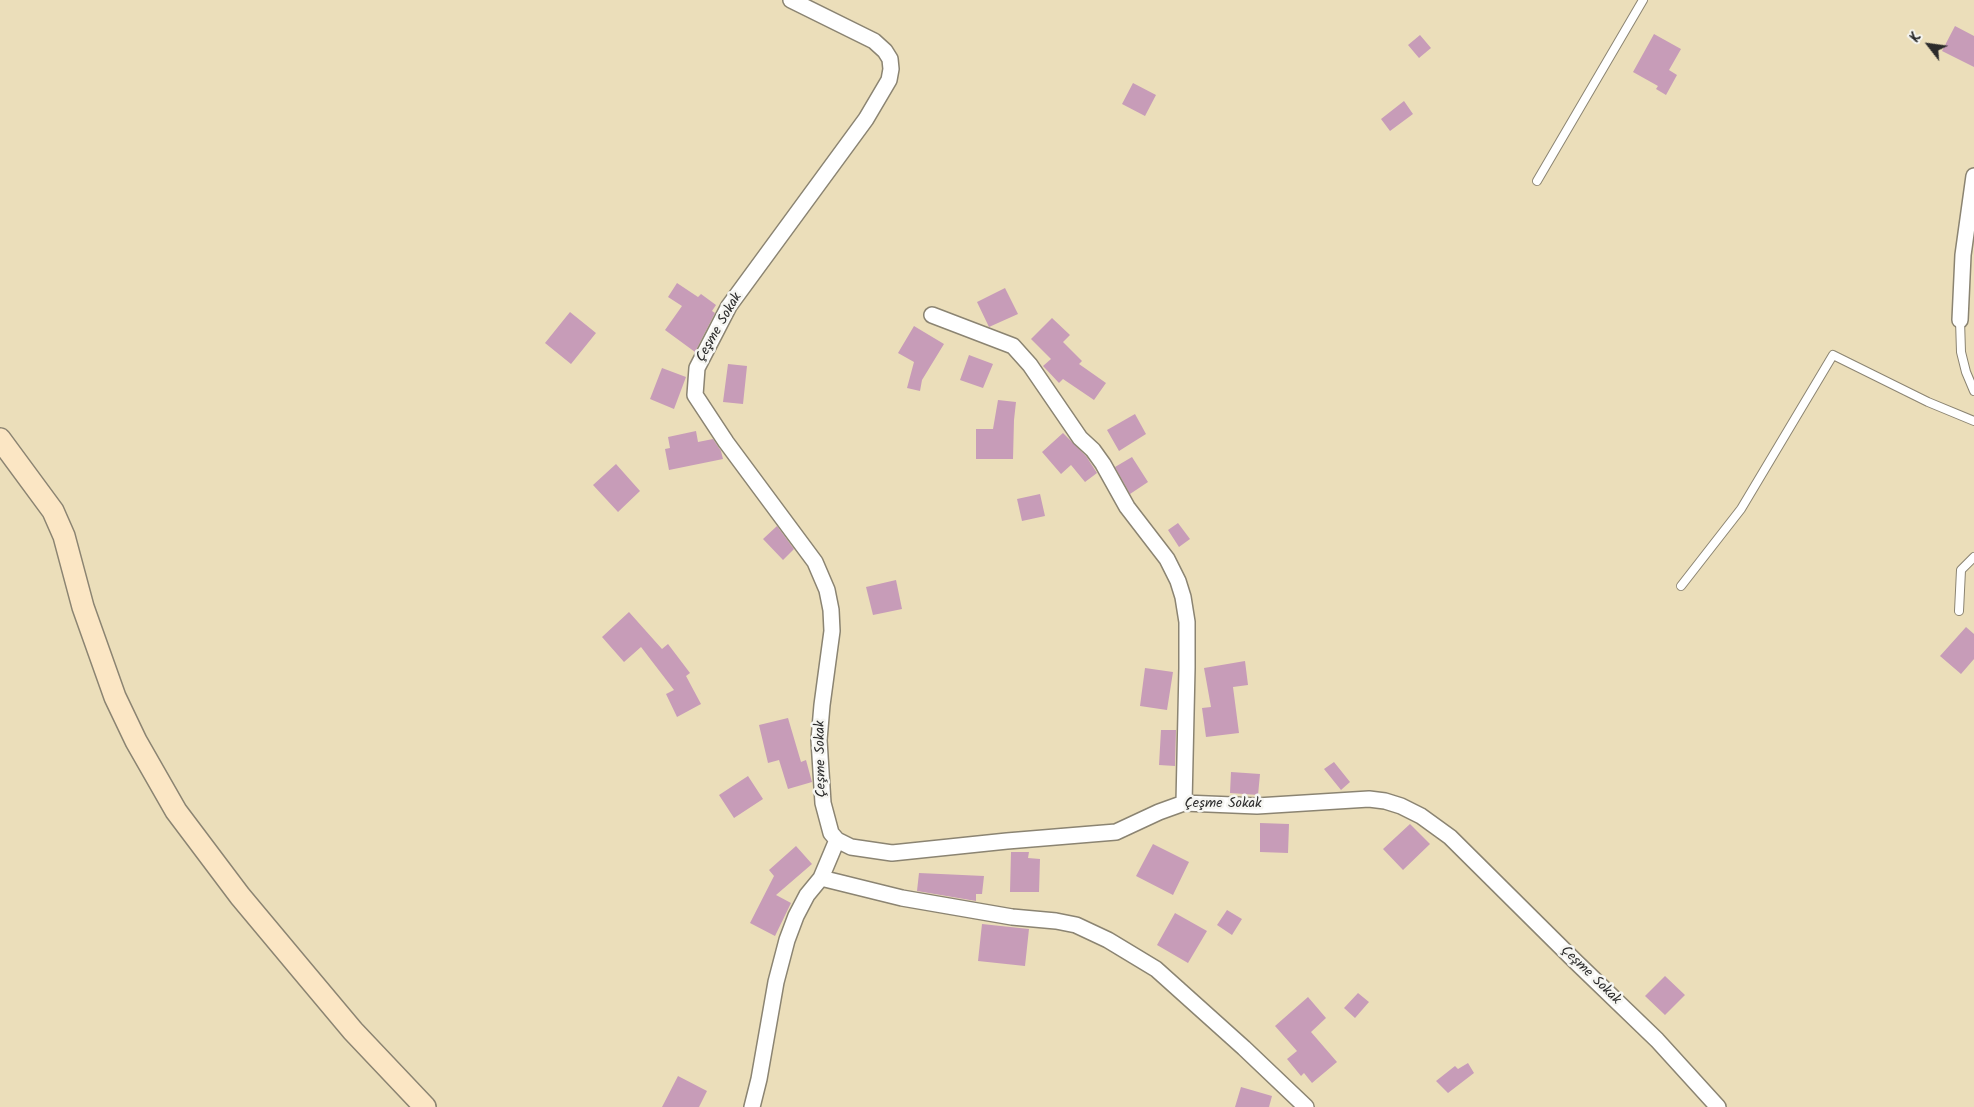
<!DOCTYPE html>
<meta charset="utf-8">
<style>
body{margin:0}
#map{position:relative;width:1974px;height:1107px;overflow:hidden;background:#ebdeba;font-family:Kalam,sans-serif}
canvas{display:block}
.north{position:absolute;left:1904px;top:20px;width:50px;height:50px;-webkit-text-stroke:4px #f6f6f2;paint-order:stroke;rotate:300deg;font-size:14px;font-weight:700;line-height:20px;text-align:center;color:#2b2b2b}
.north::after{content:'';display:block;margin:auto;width:18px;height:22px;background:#2b2b2b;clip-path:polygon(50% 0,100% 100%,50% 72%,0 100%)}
</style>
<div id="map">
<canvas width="1974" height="1107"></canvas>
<div class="north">K</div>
</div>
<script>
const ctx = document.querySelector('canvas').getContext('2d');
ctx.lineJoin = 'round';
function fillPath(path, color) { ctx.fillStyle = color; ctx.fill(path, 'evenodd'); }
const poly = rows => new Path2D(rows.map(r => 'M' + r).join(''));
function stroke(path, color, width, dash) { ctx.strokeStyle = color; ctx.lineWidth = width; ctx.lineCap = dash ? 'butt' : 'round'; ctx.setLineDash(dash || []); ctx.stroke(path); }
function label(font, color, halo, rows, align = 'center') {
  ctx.font = font + ' Kalam,sans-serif'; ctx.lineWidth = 5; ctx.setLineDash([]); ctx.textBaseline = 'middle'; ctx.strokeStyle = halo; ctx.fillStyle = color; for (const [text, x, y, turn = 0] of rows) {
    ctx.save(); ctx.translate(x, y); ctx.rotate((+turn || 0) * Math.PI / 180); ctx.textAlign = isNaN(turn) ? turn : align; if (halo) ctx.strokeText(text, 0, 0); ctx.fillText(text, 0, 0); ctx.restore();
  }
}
const building = poly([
 [1955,26,1974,36,1974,67,1942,51],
 [1654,34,1681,49,1669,70,1677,75,1666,95,1656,89,1658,86,1633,72],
 [1420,35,1431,48,1419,58,1408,45],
 [1133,83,1156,95,1145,116,1122,104],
 [1404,101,1413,114,1390,131,1381,119],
 [677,283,698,297,701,294,716,305,712,311,715,313,695,352,665,330,682,306,668,297],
 [1005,288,1018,314,989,327,977,302],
 [570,312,596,333,571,364,545,343],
 [1052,318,1070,335,1063,342,1082,361,1079,364,1106,383,1094,400,1063,379,1059,383,1043,366,1051,359,1031,339],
 [914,326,944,344,922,380,920,391,907,388,914,362,898,353],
 [969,355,993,364,983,388,960,380],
 [728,364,747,366,743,404,723,402],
 [662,368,686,377,674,409,650,399],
 [998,400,1016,402,1014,420,1013,459,976,459,976,429,993,429],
 [1135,414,1146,434,1119,451,1107,430],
 [696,431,698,442,713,439,721,451,723,459,669,470,665,449,670,448,668,437],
 [1063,433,1086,456,1097,473,1085,482,1071,465,1061,474,1042,452],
 [1132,457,1148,482,1130,494,1115,467],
 [616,464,640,491,618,512,593,485],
 [1040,494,1045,516,1022,521,1017,499],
 [1178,523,1190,539,1179,547,1168,530],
 [777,526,794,549,783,560,763,539],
 [896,580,902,609,873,615,866,587],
 [629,612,662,649,668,644,690,673,686,676,701,704,677,717,666,694,674,690,641,647,624,662,602,637],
 [1966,627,1974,634,1974,659,1961,674,1940,656],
 [1245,661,1248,685,1233,687,1239,733,1206,737,1202,708,1211,707,1204,668],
 [1145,668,1173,672,1167,710,1140,706],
 [788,718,801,762,806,760,812,782,788,789,779,760,768,763,759,725],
 [1161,730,1176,730,1175,766,1159,765],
 [1334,762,1350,782,1341,790,1324,769],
 [1231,772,1260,774,1258,795,1230,793],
 [748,776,763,799,734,818,719,795],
 [1260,823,1289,824,1288,853,1260,852],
 [1410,824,1430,844,1403,870,1383,849],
 [1153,844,1189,862,1173,895,1136,876],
 [796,846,812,864,776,895,791,903,775,936,750,923,774,876,769,870],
 [1011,852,1029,852,1028,858,1040,859,1039,892,1010,892],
 [919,873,984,876,982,894,976,894,976,901,917,891],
 [1227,910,1242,919,1232,935,1217,925],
 [1175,913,1207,931,1188,963,1157,945],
 [982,924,1029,929,1025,966,978,961],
 [1665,976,1685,995,1665,1015,1645,996],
 [1358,993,1369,1002,1355,1018,1344,1008],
 [1308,997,1326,1018,1311,1032,1337,1062,1312,1083,1304,1073,1301,1076,1287,1059,1297,1051,1275,1026],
 [1468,1063,1474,1073,1448,1093,1436,1081,1455,1066,1458,1069],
 [678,1076,707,1091,699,1107,662,1107],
 [1241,1087,1272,1096,1269,1107,1235,1107]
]);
const lane = poly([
 [1537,181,1643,0],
 [1960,320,1961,352,1966,372,1974,391],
 [1681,586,1741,509,1833,355,1928,402,1974,421],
 [1959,611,1961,570,1974,557]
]);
const street = poly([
 [791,0,874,41,885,51,890,59,891,69,889,80,866,119,729,306,697,368,695,395,726,442,815,562,827,590,831,610,832,631,822,705,819,740,823,803,831,833,837,840,851,847,892,853,1007,841,1116,832,1159,812,1184,803,1257,806,1369,799,1385,801,1401,806,1421,816,1450,837,1575,961,1657,1040,1718,1107],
 [932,315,1013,346,1030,365,1080,438,1093,450,1103,464,1127,507,1167,559,1178,581,1183,597,1187,622,1187,668,1184,803],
 [1960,320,1963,255,1974,176],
 [821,878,902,898,1012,917,1056,921,1076,925,1108,940,1156,969,1244,1048,1306,1107],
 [752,1107,759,1079,776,982,787,940,796,916,807,895,821,878,837,840]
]);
const secondary = poly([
 [0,439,53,511,64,536,83,607,115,697,136,741,176,811,240,896,301,969,353,1031,425,1107]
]);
const streetNames = [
 ["Çeşme Sokak",720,328,-60],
 ["Çeşme Sokak",822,759,-91],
 ["Çeşme Sokak",1223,805],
 ["Çeşme Sokak",1590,976,44]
];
fillPath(building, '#c79cb8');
stroke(lane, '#8b8472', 10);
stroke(street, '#8b8472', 18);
stroke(secondary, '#8b8472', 24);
stroke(lane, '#fff', 8);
stroke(street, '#fff', 15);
stroke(secondary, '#fbe6c4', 21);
label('14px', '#2b2b2b', '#f6f6f2', streetNames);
</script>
